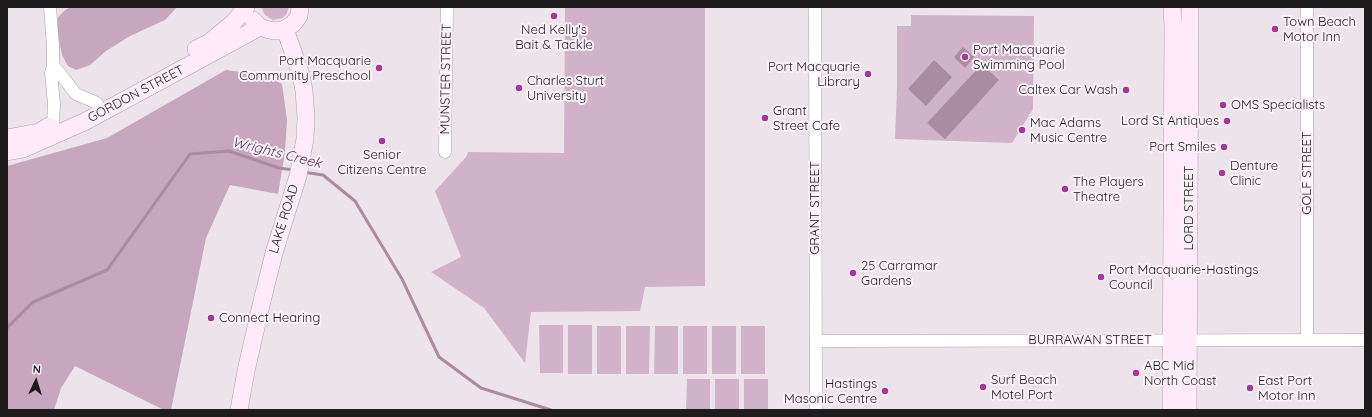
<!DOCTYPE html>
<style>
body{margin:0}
#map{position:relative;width:1372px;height:417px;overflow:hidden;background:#ede4eb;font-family:Quicksand,sans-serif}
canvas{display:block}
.frame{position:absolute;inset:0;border:8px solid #1f1c1e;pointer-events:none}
.north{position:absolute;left:16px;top:361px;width:40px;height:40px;-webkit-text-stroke:3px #faf1f8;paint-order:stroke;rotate:4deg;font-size:11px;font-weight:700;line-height:16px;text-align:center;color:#1f1c1e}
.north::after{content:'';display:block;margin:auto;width:14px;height:18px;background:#1f1c1e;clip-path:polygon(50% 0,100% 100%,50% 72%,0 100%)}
</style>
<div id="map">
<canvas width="1372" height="417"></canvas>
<div class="frame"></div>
<div class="north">N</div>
</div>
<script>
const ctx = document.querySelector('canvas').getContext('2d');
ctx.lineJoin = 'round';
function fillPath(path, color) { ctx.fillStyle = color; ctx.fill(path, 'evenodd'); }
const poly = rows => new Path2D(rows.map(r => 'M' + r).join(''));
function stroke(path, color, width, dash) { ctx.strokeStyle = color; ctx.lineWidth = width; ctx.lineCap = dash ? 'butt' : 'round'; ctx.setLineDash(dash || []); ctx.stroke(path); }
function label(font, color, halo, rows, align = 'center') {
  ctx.font = font + ' Quicksand,sans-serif'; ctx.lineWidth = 4; ctx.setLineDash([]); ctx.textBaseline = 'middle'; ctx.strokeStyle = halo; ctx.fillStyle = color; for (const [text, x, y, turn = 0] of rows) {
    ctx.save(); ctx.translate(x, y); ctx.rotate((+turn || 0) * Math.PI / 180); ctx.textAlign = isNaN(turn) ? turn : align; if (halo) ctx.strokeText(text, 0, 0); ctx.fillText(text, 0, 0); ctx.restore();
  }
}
const green = poly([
 [261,7,289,7,286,15,282,18,273,20,265,15],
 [565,7,705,7,705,286,645,287,640,311,531,312,525,363,484,308,431,272,461,257,435,191,466,157,468,152,564,153],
 [911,15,1034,16,1033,109,1012,143,895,139,897,87,897,26,911,26],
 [539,325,563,325,563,373,540,373],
 [568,325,592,325,592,374,568,374],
 [597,326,621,326,621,374,597,374],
 [626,326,650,326,649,374,626,374],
 [655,326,678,326,678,374,654,374],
 [683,326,707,326,707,374,683,374],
 [712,326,736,326,736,374,712,374],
 [741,326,765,326,765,374,741,374],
 [687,379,710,379,710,410,686,410],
 [715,379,739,379,739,410,715,410],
 [744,379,768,379,768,410,744,410]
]);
const forest = poly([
 [71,7,177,7,165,20,130,36,106,51,90,65,76,70,68,66,62,55,57,30,58,17,65,10],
 [226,70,268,76,282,84,287,120,285,152,278,194,230,185,206,238,171,410,164,410,75,366,61,388,54,410,7,410,7,166,107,138]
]);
const water = poly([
 [963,47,974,57,965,68,954,57],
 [934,60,952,77,926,106,908,89],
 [982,64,999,80,945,139,927,123]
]);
const stream = poly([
 [303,172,323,175,355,201,402,279,439,357,481,388,551,410],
 [7,328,33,302,107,270,190,154,229,151,279,168,294,170]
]);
const minor = poly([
 [50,7,53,46,53,66,51,73,54,104,53,124],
 [815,7,816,410],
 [53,66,58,71,76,94,97,103],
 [445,152,447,7],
 [1307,340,1307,7],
 [816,341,1365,340]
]);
const secondary = poly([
 [253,20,260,27,269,30,277,31,285,29,293,24,299,16,300,7],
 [196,49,210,42,234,22,246,7],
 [7,138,39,132,49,126],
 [7,152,23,149,84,122,260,27],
 [239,410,246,371,262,301,274,253,298,176,305,139,306,117,304,91,301,75,285,29],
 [1171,410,1173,26,1172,7],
 [1188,410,1190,7]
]);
const markers = [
 [554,16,4,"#a73794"],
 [1275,29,4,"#a73794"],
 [965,57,4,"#a73794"],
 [379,68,4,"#a73794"],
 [868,74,4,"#a73794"],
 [519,88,4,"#a73794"],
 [1126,90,4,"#a73794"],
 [1223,105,4,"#a73794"],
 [765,118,4,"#a73794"],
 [1227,121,4,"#a73794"],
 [1022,130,4,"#a73794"],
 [382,141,4,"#a73794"],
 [1224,147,4,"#a73794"],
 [1222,173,4,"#a73794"],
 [1065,189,4,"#a73794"],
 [853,273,4,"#a73794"],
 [1101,277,4,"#a73794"],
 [211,318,4,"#a73794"],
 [1136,373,4,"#a73794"],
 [983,387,4,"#a73794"],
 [1250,388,4,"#a73794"],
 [885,391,4,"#a73794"]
];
const poiNames = [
 ["Town Beach",1283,22],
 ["Motor Inn",1283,37],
 ["Ned Kelly's",554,30,"center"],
 ["Bait & Tackle",554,45,"center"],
 ["Port Macquarie",973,50],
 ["Swimming Pool",973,65],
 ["Port Macquarie",371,61,"right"],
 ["Community Preschool",371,76,"right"],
 ["Port Macquarie",860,67,"right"],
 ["Library",860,82,"right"],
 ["Charles Sturt",527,81],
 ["University",527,96],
 ["Caltex Car Wash",1118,90,"right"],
 ["OMS Specialists",1231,105],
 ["Grant",773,111],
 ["Street Cafe",773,126],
 ["Lord St Antiques",1219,121,"right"],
 ["Mac Adams",1030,123],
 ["Music Centre",1030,138],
 ["Port Smiles",1216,147,"right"],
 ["Senior",382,155,"center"],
 ["Citizens Centre",382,170,"center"],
 ["Denture",1230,166],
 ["Clinic",1230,181],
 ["The Players",1073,182],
 ["Theatre",1073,197],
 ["25 Carramar",861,266],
 ["Gardens",861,281],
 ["Port Macquarie-Hastings",1109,270],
 ["Council",1109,285],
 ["Connect Hearing",219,318],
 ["ABC Mid",1144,366],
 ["North Coast",1144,381],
 ["Surf Beach",991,380],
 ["Motel Port",991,395],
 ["East Port",1258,381],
 ["Motor Inn",1258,396],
 ["Hastings",877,384,"right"],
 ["Masonic Centre",877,399,"right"]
];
const streetNames = [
 ["MUNSTER STREET",446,79,-89],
 ["GORDON STREET",136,94,-28],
 ["GOLF STREET",1307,173,-90],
 ["GRANT STREET",815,208,-90],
 ["LORD STREET",1189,208,-90],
 ["LAKE ROAD",284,219,-73],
 ["BURRAWAN STREET",1090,340]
];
const waterNames = [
 ["Wrights Creek",277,153,14]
];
fillPath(green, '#d1b3c9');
fillPath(forest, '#c6a7be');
fillPath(water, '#aa8ba2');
stroke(stream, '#aa8ba2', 3);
stroke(minor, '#aaa2a8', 13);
stroke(secondary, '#aaa2a8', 18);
stroke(minor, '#fff', 12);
stroke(secondary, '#feeaf9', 17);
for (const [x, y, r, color] of markers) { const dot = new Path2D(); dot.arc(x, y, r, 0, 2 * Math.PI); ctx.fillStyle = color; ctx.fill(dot); stroke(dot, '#faf1f8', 1.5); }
label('13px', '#1f1c1e', '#faf1f8', poiNames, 'left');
label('13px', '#1f1c1e', '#faf1f8', streetNames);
label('italic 14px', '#592f50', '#faf1f8', waterNames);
</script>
